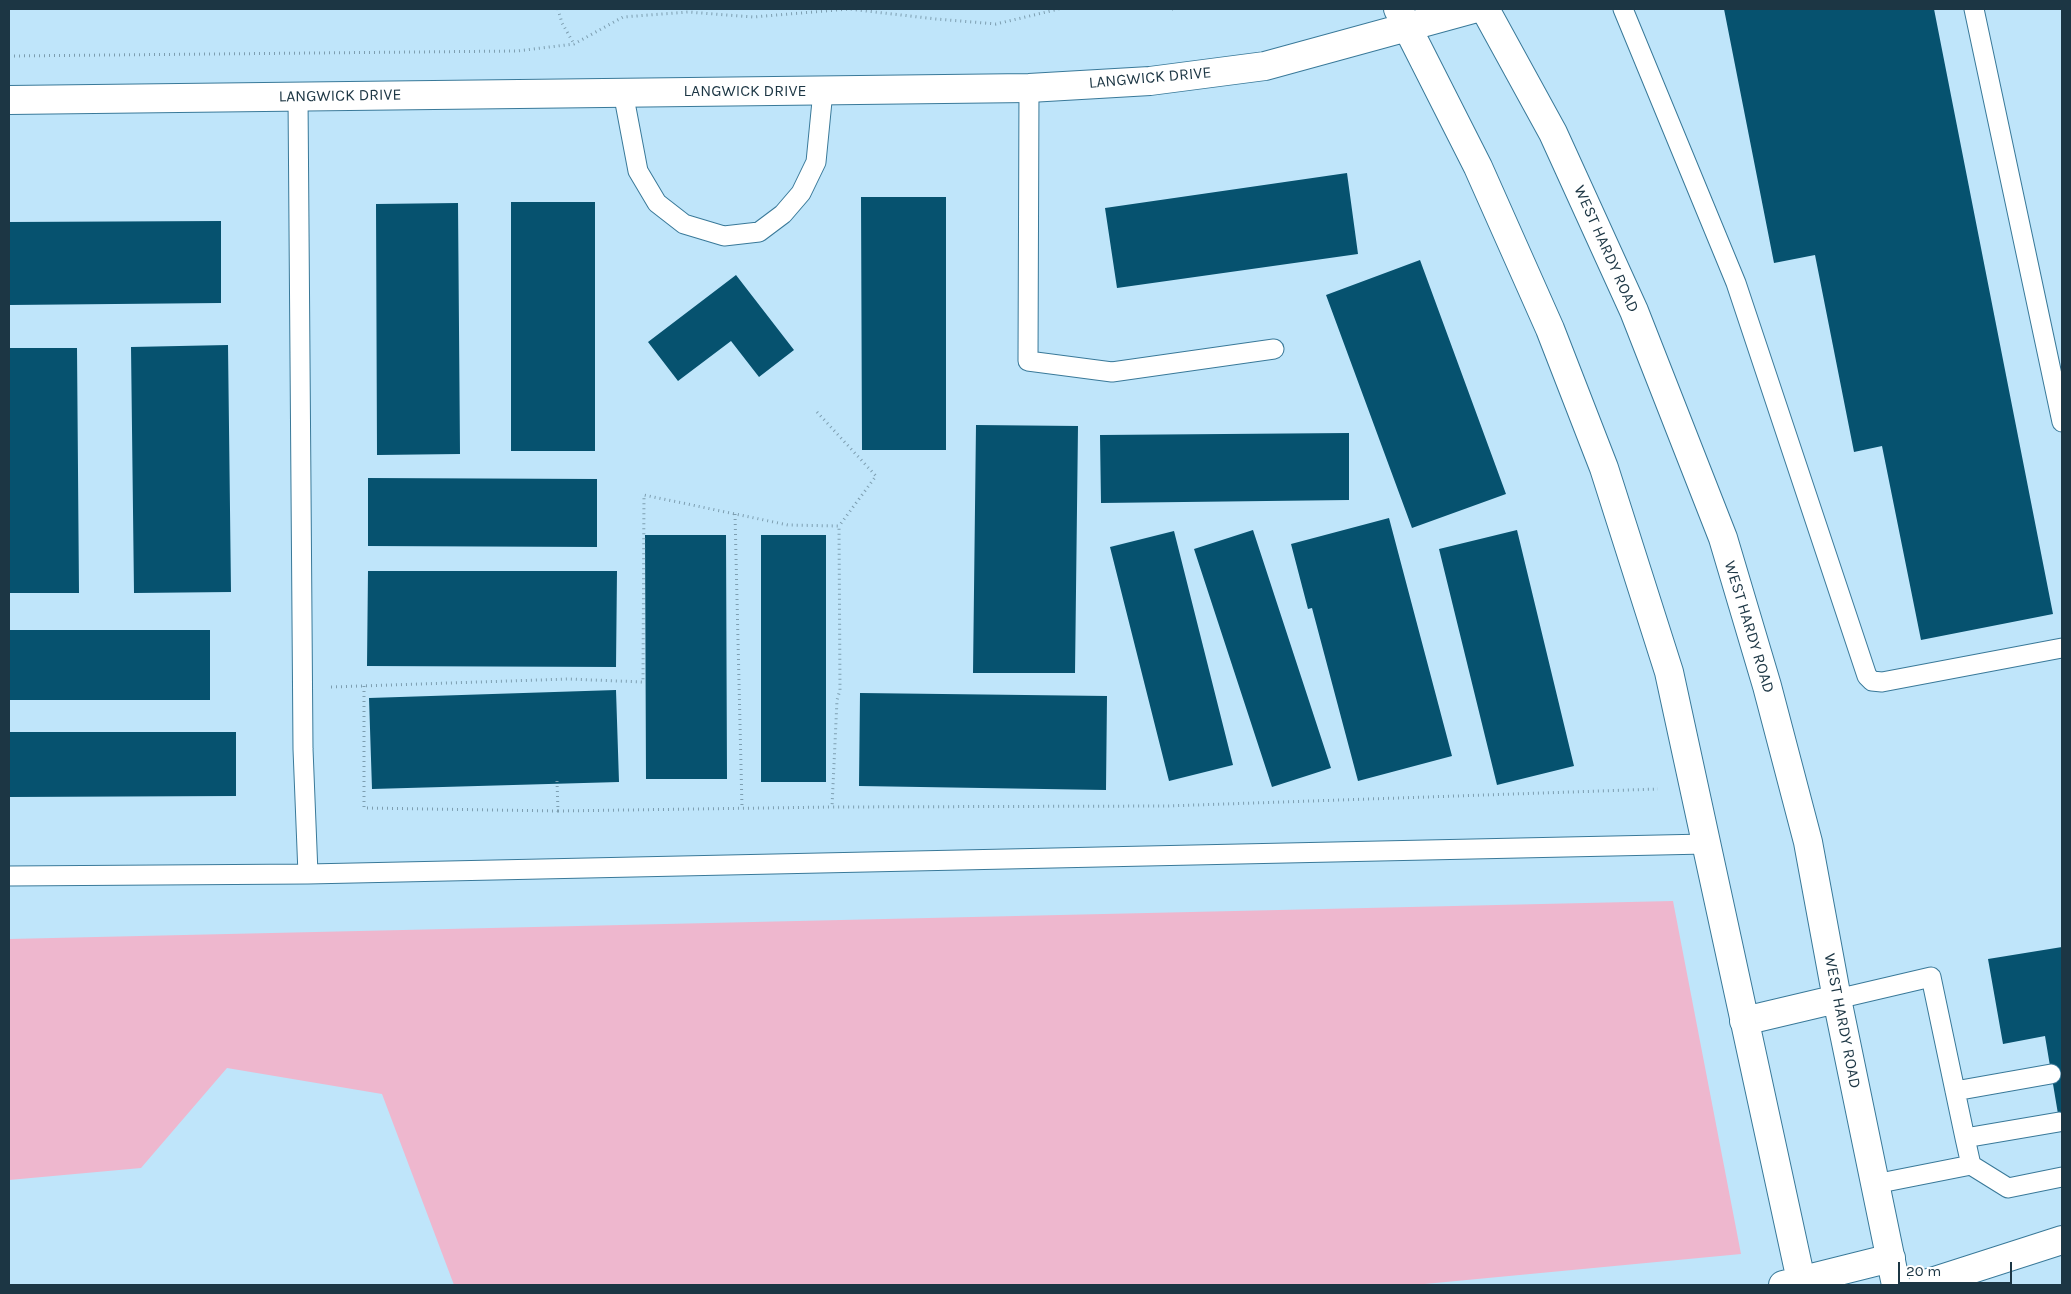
<!DOCTYPE html>
<style>
body{margin:0}
#map{position:relative;width:2071px;height:1294px;overflow:hidden;background:#bfe5fa;font-family:Karla,sans-serif}
canvas{display:block}
.frame{position:absolute;inset:0;border:10px solid #1c3644;pointer-events:none}
.scale{position:absolute;left:1898px;top:1262px;width:114px;height:22px;box-sizing:border-box;border:2px solid #1c3644;border-top:0;padding-left:6px;font-size:15px;line-height:18px;white-space:nowrap;color:#1c3644;-webkit-text-stroke:4px #fff;paint-order:stroke}
</style>
<div id="map">
<canvas width="2071" height="1294"></canvas>
<div class="frame"></div>
<div class="scale">20 m</div>
</div>
<script>
const ctx = document.querySelector('canvas').getContext('2d');
ctx.lineJoin = 'round';
function fillPath(path, color) { ctx.fillStyle = color; ctx.fill(path, 'evenodd'); }
const poly = rows => new Path2D(rows.map(r => 'M' + r).join(''));
function stroke(path, color, width, dash) { ctx.strokeStyle = color; ctx.lineWidth = width; ctx.lineCap = dash ? 'butt' : 'round'; ctx.setLineDash(dash || []); ctx.stroke(path); }
function label(font, color, halo, rows, align = 'center') {
  ctx.font = font + ' Karla,sans-serif'; ctx.lineWidth = 5; ctx.setLineDash([]); ctx.textBaseline = 'middle'; ctx.strokeStyle = halo; ctx.fillStyle = color; for (const [text, x, y, turn = 0] of rows) {
    ctx.save(); ctx.translate(x, y); ctx.rotate((+turn || 0) * Math.PI / 180); ctx.textAlign = isNaN(turn) ? turn : align; if (halo) ctx.strokeText(text, 0, 0); ctx.fillText(text, 0, 0); ctx.restore();
  }
}
const green = poly([
 [1673,901,1741,1254,1414,1285,454,1285,382,1094,227,1068,141,1168,9,1180,9,939]
]);
const building = poly([
 [1724,9,1934,9,2053,614,1921,640,1882,446,1854,452,1815,255,1774,263],
 [1347,173,1358,254,1117,288,1105,208],
 [861,197,946,197,946,450,862,450],
 [511,202,595,202,595,451,511,451],
 [458,203,460,454,377,455,376,204],
 [221,221,221,303,9,305,9,222],
 [1420,260,1506,494,1412,528,1326,295],
 [736,275,794,350,759,377,731,341,678,381,648,342],
 [228,345,231,592,134,593,131,347],
 [9,348,77,348,79,593,9,593],
 [976,425,1078,426,1075,673,973,673],
 [1349,433,1349,500,1101,503,1100,435],
 [368,478,597,479,597,547,368,546],
 [1389,518,1452,756,1358,781,1312,608,1308,609,1291,544],
 [1253,530,1331,768,1272,787,1194,549],
 [1517,530,1574,766,1497,785,1439,549],
 [1174,531,1233,765,1169,781,1110,547],
 [645,535,726,535,727,779,646,779],
 [761,535,826,535,826,782,761,782],
 [368,571,617,571,616,667,367,666],
 [9,630,210,630,210,700,9,700],
 [616,690,619,782,372,789,369,698],
 [860,693,1107,696,1106,790,859,786],
 [9,732,236,732,236,796,9,797],
 [2062,947,2062,1132,2061,1132,2045,1036,2003,1044,1988,959]
]);
const path = poly([
 [558,9,562,23,574,44],
 [1172,9,1175,9],
 [9,56,517,51,574,44,623,17,688,12,753,17,849,9,936,19,996,24,1059,9],
 [817,412,876,476,839,526],
 [735,514,742,808],
 [364,686,364,808,558,811],
 [331,687,568,679,643,682,644,495,788,525,839,526,840,690,837,700,832,807,1167,806,1658,789],
 [557,781,558,811,832,807]
]);
const lane = poly([
 [1623,9,1736,283,1867,676,1872,681,1882,682,2062,648],
 [1974,9,2062,422],
 [1029,88,1028,361,1112,372,1274,349],
 [623,92,638,171,657,203,684,224,724,236,759,232,783,214,801,193,816,162,823,91],
 [298,97,303,749,308,874],
 [9,876,308,874,1706,844],
 [1837,999,1931,977,1965,1138,1971,1165,1875,1184],
 [1955,1091,2051,1074],
 [1965,1138,2059,1122],
 [1971,1165,2008,1188,2062,1177]
]);
const secondary = poly([
 [1398,9,1478,167,1550,329,1604,468,1669,672,1802,1285],
 [1485,9,1553,133,1634,311,1723,538,1767,686,1808,842,1837,999,1896,1285],
 [9,100,1029,88,1150,81,1265,66,1473,9],
 [1744,1021,1837,999],
 [1783,1285,1891,1258],
 [1922,1285,2062,1240]
]);
const streetNames = [
 ["LANGWICK DRIVE",1150,78,-5],
 ["LANGWICK DRIVE",745,91],
 ["LANGWICK DRIVE",340,96,-1],
 ["WEST HARDY ROAD",1606,249,66],
 ["WEST HARDY ROAD",1749,627,73],
 ["WEST HARDY ROAD",1842,1021,79]
];
fillPath(green, '#eeb7ce');
fillPath(building, '#06526f');
stroke(lane, '#397999', 21);
stroke(secondary, '#397999', 30);
stroke(path, '#7d9eb0', 3, [1, 4]);
stroke(lane, '#fff', 19);
stroke(secondary, '#fff', 28);
label('16px', '#1c3644', '#fff', streetNames);
</script>
